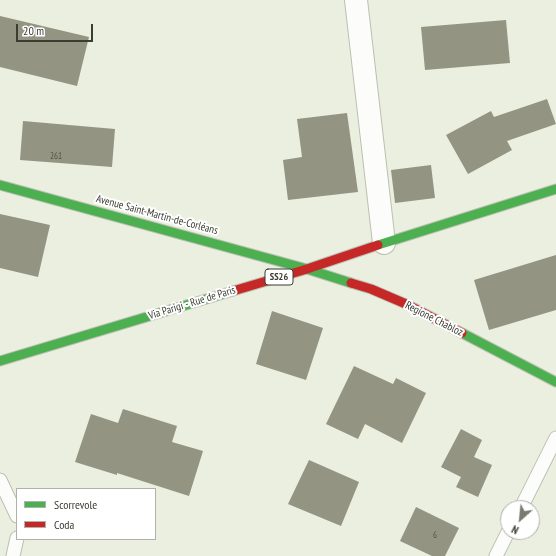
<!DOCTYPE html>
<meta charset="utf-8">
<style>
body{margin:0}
#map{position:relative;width:556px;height:556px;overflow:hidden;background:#eaefdf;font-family:"PT Sans Narrow",sans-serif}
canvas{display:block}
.legend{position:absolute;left:16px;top:488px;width:140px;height:52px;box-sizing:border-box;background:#fff;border:1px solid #b0b1ad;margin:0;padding:5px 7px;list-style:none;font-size:12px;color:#3a3d32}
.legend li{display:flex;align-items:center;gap:8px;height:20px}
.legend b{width:20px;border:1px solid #b0b1ad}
.north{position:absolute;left:500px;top:500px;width:40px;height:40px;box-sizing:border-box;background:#fff;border:1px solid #b0b1ad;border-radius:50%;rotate:207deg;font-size:11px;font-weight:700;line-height:16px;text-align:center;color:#3a3d32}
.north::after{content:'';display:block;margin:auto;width:14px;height:18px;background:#787b6f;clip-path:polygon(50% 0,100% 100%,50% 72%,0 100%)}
.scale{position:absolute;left:16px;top:24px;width:77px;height:18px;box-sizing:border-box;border:2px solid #3a3d32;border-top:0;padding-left:5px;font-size:12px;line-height:14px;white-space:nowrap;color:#3a3d32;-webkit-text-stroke:3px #fff;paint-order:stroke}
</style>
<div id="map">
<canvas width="556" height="556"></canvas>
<ul class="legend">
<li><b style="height:5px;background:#4caf50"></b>Scorrevole</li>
<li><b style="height:5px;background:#c62828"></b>Coda</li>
</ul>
<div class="north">N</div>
<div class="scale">20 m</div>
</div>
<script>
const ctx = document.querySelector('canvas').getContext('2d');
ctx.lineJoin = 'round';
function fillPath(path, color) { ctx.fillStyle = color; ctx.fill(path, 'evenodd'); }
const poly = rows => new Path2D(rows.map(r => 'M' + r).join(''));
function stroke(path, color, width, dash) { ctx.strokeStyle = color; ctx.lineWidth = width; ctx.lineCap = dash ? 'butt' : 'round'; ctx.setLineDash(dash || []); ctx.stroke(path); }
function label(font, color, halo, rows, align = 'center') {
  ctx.font = font + ' "PT Sans Narrow",sans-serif'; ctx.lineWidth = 4; ctx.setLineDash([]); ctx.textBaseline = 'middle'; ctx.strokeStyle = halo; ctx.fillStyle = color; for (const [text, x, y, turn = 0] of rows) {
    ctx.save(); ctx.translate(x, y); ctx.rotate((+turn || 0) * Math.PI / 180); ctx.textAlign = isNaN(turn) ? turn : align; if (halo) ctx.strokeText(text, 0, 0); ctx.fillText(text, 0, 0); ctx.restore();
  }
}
const building = poly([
 [0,16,89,37,77,86,0,67],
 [506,20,510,63,425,70,421,27],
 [547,99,556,124,507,141,512,150,468,174,446,135,491,111,494,117],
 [347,113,358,192,288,200,283,160,302,157,297,119],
 [23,121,115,129,112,167,20,160],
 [431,165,435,198,395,203,391,170],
 [0,214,50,225,38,277,0,268],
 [556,255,556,310,489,330,474,280],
 [272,311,323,328,306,380,256,364],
 [354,366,393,384,396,378,426,393,402,443,365,424,358,439,326,424],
 [123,409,177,426,172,442,203,451,189,496,117,473,117,475,75,462,91,414,118,423],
 [461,429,482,440,474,457,492,465,478,497,456,487,461,477,441,467],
 [309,460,359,482,341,526,288,504],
 [416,507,459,528,445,556,432,556,400,541]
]);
const lane = poly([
 [0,480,17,516],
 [521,508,556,438],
 [13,556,17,538],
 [496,556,508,532]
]);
const street = poly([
 [356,0,384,243]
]);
const fast = poly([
 [0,185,307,269,351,283],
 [378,245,556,189],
 [462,333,556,382],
 [0,361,233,291]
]);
const jam = poly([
 [351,283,371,289,406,304,462,333],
 [233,291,307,269,378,245]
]);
const numberNames = [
 ["261",56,156],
 ["6",435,535]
];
const shields = [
 [279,277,28]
];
const shieldNames = [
 ["SS26",279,277]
];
const streetNames = [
 ["Avenue Saint-Martin-de-Corléans",157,215,15],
 ["Via Parigi - Rue de Paris",192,303,-17],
 ["Regione Chabloz",434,319,27]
];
fillPath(building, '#949482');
stroke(lane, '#bbbfb2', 15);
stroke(street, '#bbbfb2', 24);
stroke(fast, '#bbbfb2', 11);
stroke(jam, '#bbbfb2', 11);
stroke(lane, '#fcfdfa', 13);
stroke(street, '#fcfdfa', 22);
stroke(fast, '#4caf50', 9);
stroke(jam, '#c62828', 9);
label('9px', '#505346', null, numberNames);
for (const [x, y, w] of shields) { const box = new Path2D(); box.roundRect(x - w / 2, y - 8, w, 16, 3); ctx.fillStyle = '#fff'; ctx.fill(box); stroke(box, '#3a3d32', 1); }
label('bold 10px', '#3a3d32', null, shieldNames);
label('11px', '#3a3d32', '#fff', streetNames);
</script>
